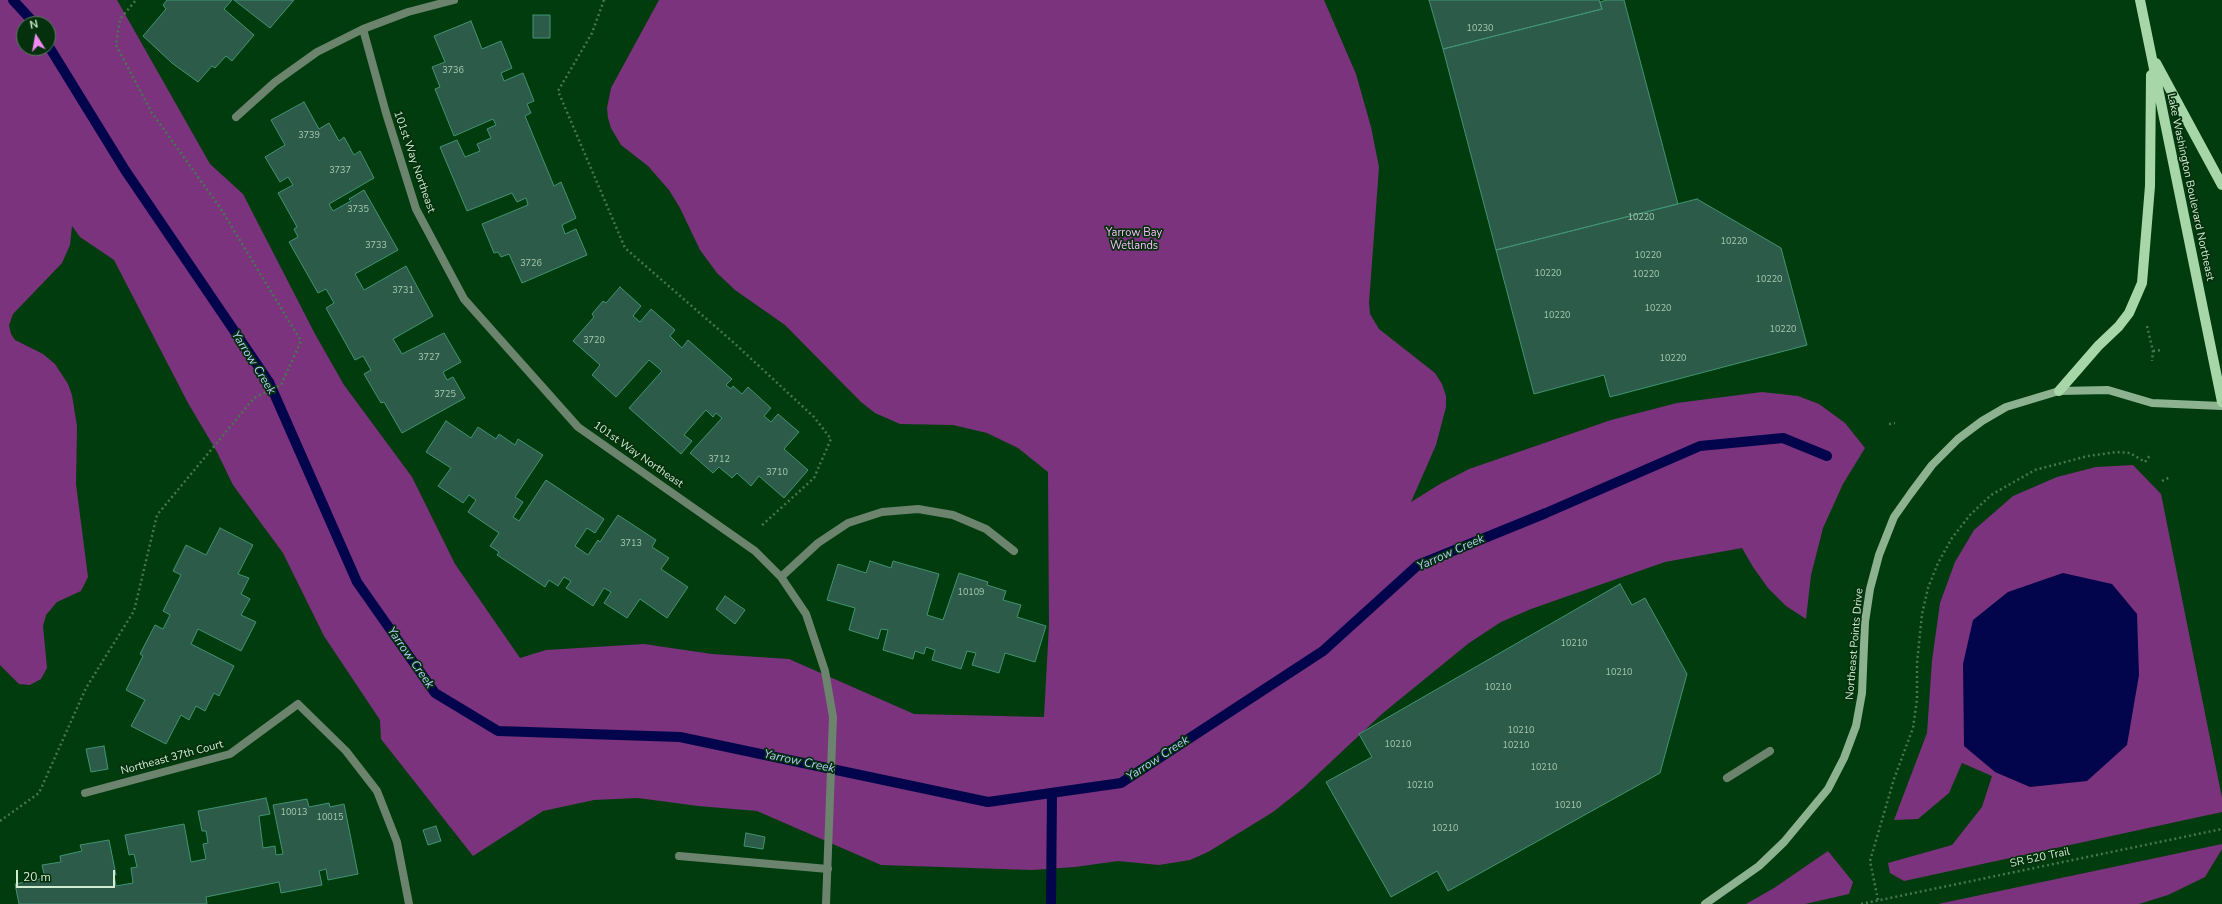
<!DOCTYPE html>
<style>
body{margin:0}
#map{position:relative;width:2222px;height:904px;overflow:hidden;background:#003c0e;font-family:"Nunito Sans",sans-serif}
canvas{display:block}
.north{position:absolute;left:16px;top:16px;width:40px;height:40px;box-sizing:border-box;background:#05300d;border:1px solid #567b5b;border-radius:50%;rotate:349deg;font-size:11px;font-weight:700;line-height:16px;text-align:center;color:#d0ecd1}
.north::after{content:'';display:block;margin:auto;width:14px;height:18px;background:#f18af4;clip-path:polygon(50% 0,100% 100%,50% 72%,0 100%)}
.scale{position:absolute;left:16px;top:870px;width:99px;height:18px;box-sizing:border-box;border:2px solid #d0ecd1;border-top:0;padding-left:5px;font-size:12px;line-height:14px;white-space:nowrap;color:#d0ecd1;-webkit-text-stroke:3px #05300d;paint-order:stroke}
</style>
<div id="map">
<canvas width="2222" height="904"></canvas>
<div class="north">N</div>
<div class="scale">20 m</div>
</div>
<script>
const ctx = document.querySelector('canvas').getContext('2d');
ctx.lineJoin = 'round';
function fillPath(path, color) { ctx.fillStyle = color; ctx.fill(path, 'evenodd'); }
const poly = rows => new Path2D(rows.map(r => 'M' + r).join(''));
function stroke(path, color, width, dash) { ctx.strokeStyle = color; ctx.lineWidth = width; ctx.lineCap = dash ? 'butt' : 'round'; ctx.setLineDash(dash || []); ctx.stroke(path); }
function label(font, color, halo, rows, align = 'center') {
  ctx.font = font + ' "Nunito Sans",sans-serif'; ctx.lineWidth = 3.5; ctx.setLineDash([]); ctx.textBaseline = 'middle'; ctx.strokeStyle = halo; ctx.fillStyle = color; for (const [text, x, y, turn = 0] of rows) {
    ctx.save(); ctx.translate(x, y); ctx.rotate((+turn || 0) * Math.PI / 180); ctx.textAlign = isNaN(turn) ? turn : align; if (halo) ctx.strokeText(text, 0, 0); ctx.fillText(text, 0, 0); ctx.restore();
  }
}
const green = poly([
 [0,0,117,0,210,164,243,194,315,334,344,385,412,477,455,564,520,658,546,650,644,644,712,654,789,659,914,714,1044,717,1049,625,1048,472,1018,448,987,433,953,425,900,424,875,413,861,402,785,325,735,290,717,273,700,250,680,208,669,190,648,166,621,145,611,128,608,118,607,108,611,88,659,0,1324,0,1356,74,1371,127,1379,167,1369,303,1370,314,1379,329,1435,373,1442,384,1446,396,1446,407,1436,445,1411,502,1440,484,1469,469,1611,420,1677,403,1762,392,1798,396,1819,404,1845,423,1865,448,1843,484,1823,528,1811,575,1806,619,1786,606,1768,588,1753,567,1742,548,1665,562,1531,609,1501,622,1469,643,1383,713,1302,789,1273,812,1208,852,1190,860,1159,865,1118,861,1075,867,1032,870,881,865,757,811,698,806,638,798,594,800,543,811,473,856,381,739,380,720,324,636,283,553,233,485,217,452,188,403,114,260,80,237,72,226,70,245,62,263,13,314,9,325,11,334,15,340,43,354,55,364,68,384,72,395,77,426,76,484,88,577,81,591,57,602,46,615,43,626,47,668,41,679,30,685,19,684,0,665],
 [24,24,48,24,48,48,24,48],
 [2133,465,2161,494,2222,798,2222,812,1904,881,1890,873,1888,863,1952,845,1982,807,1992,776,1962,763,1949,793,1918,819,1894,820,1927,733,1932,661,1940,603,1955,562,1974,530,2013,496,2057,477,2096,467],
 [2222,844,2222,849,2205,877,2168,895,2139,904,1938,904],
 [1828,851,1853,882,1849,894,1805,904,1746,904,1774,888]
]);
const water = poly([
 [2063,573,2112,584,2137,614,2139,675,2127,745,2087,781,2030,787,1995,772,1964,746,1963,664,1973,620,2008,592]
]);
const stream = poly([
 [13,0,35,24],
 [48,45,125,170,269,382,357,582,435,693,498,731,680,737,988,802,1121,783,1323,651,1418,565,1546,513,1700,446,1783,438,1827,456],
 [1051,904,1052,793]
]);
const building = poly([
 [167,0,232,0,224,9,254,35,232,61,226,56,215,68,212,66,198,82,172,63,143,36,166,9,163,5,167,0],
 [234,0,294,0,270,28,234,0],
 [1429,0,1599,0,1602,9,1443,49,1429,0],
 [1607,0,1624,0,1678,204,1496,250,1443,49,1602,9,1600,2,1607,0],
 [533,15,550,15,550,38,533,38,533,15],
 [471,21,482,49,501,41,512,68,501,73,504,81,523,73,534,101,527,104,531,113,525,116,554,186,561,182,576,218,562,225,565,234,576,229,587,255,522,283,509,254,501,257,498,252,494,253,482,224,528,205,526,198,517,202,512,193,467,211,440,147,457,140,465,157,480,151,477,144,491,138,487,129,496,125,493,119,454,136,435,89,440,87,432,67,445,62,434,36,471,21],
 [304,102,319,129,329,123,339,141,344,137,354,155,360,151,374,178,329,204,333,211,351,201,349,199,364,190,398,250,355,274,364,290,406,266,433,316,393,339,402,354,444,333,461,362,443,372,447,380,453,377,465,398,402,433,384,402,381,403,364,374,371,370,363,356,355,360,326,308,334,303,326,289,318,293,289,242,298,237,294,229,297,227,278,193,293,185,288,177,280,182,265,157,285,145,271,120,304,102],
 [1697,199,1781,248,1807,345,1610,397,1604,375,1534,394,1496,250,1697,199],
 [620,287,641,306,633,316,640,322,651,309,675,330,670,336,682,348,688,340,732,379,726,385,731,389,733,386,742,394,748,387,771,408,764,416,771,422,778,414,799,432,784,449,808,470,784,498,759,476,751,486,737,473,732,478,719,467,713,473,690,453,722,418,716,413,713,417,706,410,684,435,692,441,681,454,629,408,662,371,649,360,616,397,592,375,600,365,573,341,594,317,592,314,603,301,606,303,620,287],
 [446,421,471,438,478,427,496,439,499,434,515,445,518,439,543,455,515,497,523,502,513,517,519,521,546,480,604,519,595,533,587,528,575,546,588,555,598,540,600,542,618,515,656,540,652,547,669,558,661,569,688,587,667,618,640,599,627,618,604,603,611,592,604,588,593,606,566,588,571,581,564,577,558,586,549,580,545,587,497,555,499,552,490,546,499,533,468,512,476,500,469,495,463,503,438,486,451,468,426,452,446,421],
 [220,528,253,545,238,574,249,578,241,594,250,599,241,615,256,622,241,651,198,629,191,644,234,666,219,696,214,693,205,711,196,706,189,720,181,715,166,744,131,726,145,700,126,690,143,656,140,654,155,625,163,629,170,615,163,611,181,575,173,571,186,545,206,555,220,528],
 [870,561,891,568,893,561,939,574,927,615,943,620,959,573,988,582,987,585,1006,591,1003,600,1021,605,1017,617,1046,626,1035,662,1005,653,999,673,972,665,976,653,967,651,961,669,932,660,935,650,926,647,924,654,915,651,913,659,883,650,888,630,881,629,878,639,849,630,855,608,827,600,838,564,866,573,870,561],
 [1620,584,1632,605,1645,598,1687,674,1660,773,1448,891,1437,871,1391,897,1326,782,1372,757,1359,734,1620,584],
 [725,596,745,610,735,624,716,609,725,596],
 [104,746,108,769,91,772,86,749,104,746],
 [266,798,270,814,259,816,263,848,275,846,276,855,283,854,273,805,307,799,309,807,329,803,330,807,344,804,358,874,328,880,326,869,319,871,322,885,281,893,279,882,206,897,207,904,19,904,15,884,45,878,42,865,61,862,60,856,82,851,80,845,109,840,116,875,114,875,116,886,133,883,131,868,137,867,134,854,129,855,125,835,184,824,191,862,206,859,203,844,208,843,206,831,202,831,198,811,266,798],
 [436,826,441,841,428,845,423,830,436,826],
 [746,833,765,837,763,849,744,846,746,833]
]);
const path = poly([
 [604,0,592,33,558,91,625,248,733,342,814,417,831,439,814,478,760,527],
 [2147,326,2153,351,2152,361],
 [2153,351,2163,350],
 [1889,424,1895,423],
 [2162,481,2170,477],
 [0,821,39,793,86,688,134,611,157,515,254,398,281,385,301,341,219,206,152,113,116,45,120,19,136,0],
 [1878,900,1870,861,1894,779,1913,728,1917,699,1917,663,1922,614,1928,588,1938,563,1952,538,1970,515,1991,495,2035,470,2088,456,2117,452,2130,453,2145,462,2151,454],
 [1861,904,2222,829]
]);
const lane = poly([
 [1727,778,1770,751],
 [679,856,828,869]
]);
const street = poly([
 [363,29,386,113,416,209,464,299,578,427,755,551,781,577,806,614,825,671,833,717,826,904],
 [236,117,275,82,317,52,363,29,408,12,454,0],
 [781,577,818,543,848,523,882,512,918,509,953,515,986,529,1014,551],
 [85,793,230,754,298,704,346,751,377,791,397,842,409,904]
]);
const secondary = poly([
 [1705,904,1759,866,1784,842,1828,789,1844,758,1856,726,1862,693,1865,622,1870,589,1879,555,1894,517,1911,493,1932,465,1958,439,1982,421,2006,407,2059,391,2108,390,2152,403,2222,406]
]);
const primary = poly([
 [2140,0,2222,402],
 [2156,63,2222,185],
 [2059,391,2099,345,2119,326,2129,313,2142,283,2150,186,2151,75]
]);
const numberNames = [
 ["10230",1480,29],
 ["3736",453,71],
 ["3739",309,136],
 ["3737",340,171],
 ["3735",358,210],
 ["10220",1641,218],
 ["10220",1734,242],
 ["3733",376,246],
 ["10220",1648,256],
 ["3726",531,264],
 ["10220",1548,274],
 ["10220",1646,275],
 ["10220",1769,280],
 ["3731",403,291],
 ["10220",1658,309],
 ["10220",1557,316],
 ["10220",1783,330],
 ["3720",594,341],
 ["3727",429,358],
 ["10220",1673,359],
 ["3725",445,395],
 ["3712",719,460],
 ["3710",777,473],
 ["3713",631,544],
 ["10109",971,593],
 ["10210",1574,644],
 ["10210",1619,673],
 ["10210",1498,688],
 ["10210",1521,731],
 ["10210",1398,745],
 ["10210",1516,746],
 ["10210",1544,768],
 ["10210",1420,786],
 ["10210",1568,806],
 ["10013",294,813],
 ["10015",330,818],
 ["10210",1445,829]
];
const streetNames = [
 ["101st Way Northeast",414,162,71],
 ["Lake Washington Boulevard Northeast",2190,187,78],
 ["101st Way Northeast",638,455,35],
 ["Northeast Points Drive",1855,644,-85],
 ["Northeast 37th Court",172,758,-15],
 ["SR 520 Trail",2040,858,-12]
];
const parkNames = [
 ["Yarrow Bay",1134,233],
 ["Wetlands",1134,246]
];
const waterNames = [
 ["Yarrow Creek",253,363,58],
 ["Yarrow Creek",1451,553,-24],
 ["Yarrow Creek",410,658,55],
 ["Yarrow Creek",1158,759,-33],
 ["Yarrow Creek",799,762,12]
];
fillPath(green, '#7b337d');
fillPath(water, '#02054c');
stroke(stream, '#02054c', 10);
fillPath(building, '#2c5c49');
stroke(building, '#419374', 1);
stroke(path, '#467750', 2.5, [2, 3]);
stroke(lane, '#6c836d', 8);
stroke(street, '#6c836d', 8);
stroke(secondary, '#8db28f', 8);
stroke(primary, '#a7d6a9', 10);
label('9px', '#a7c8af', null, numberNames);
label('11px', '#d0ecd1', '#05300d', streetNames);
label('11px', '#fdbefe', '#05300d', parkNames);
label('italic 12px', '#b5cafc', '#05300d', waterNames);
</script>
